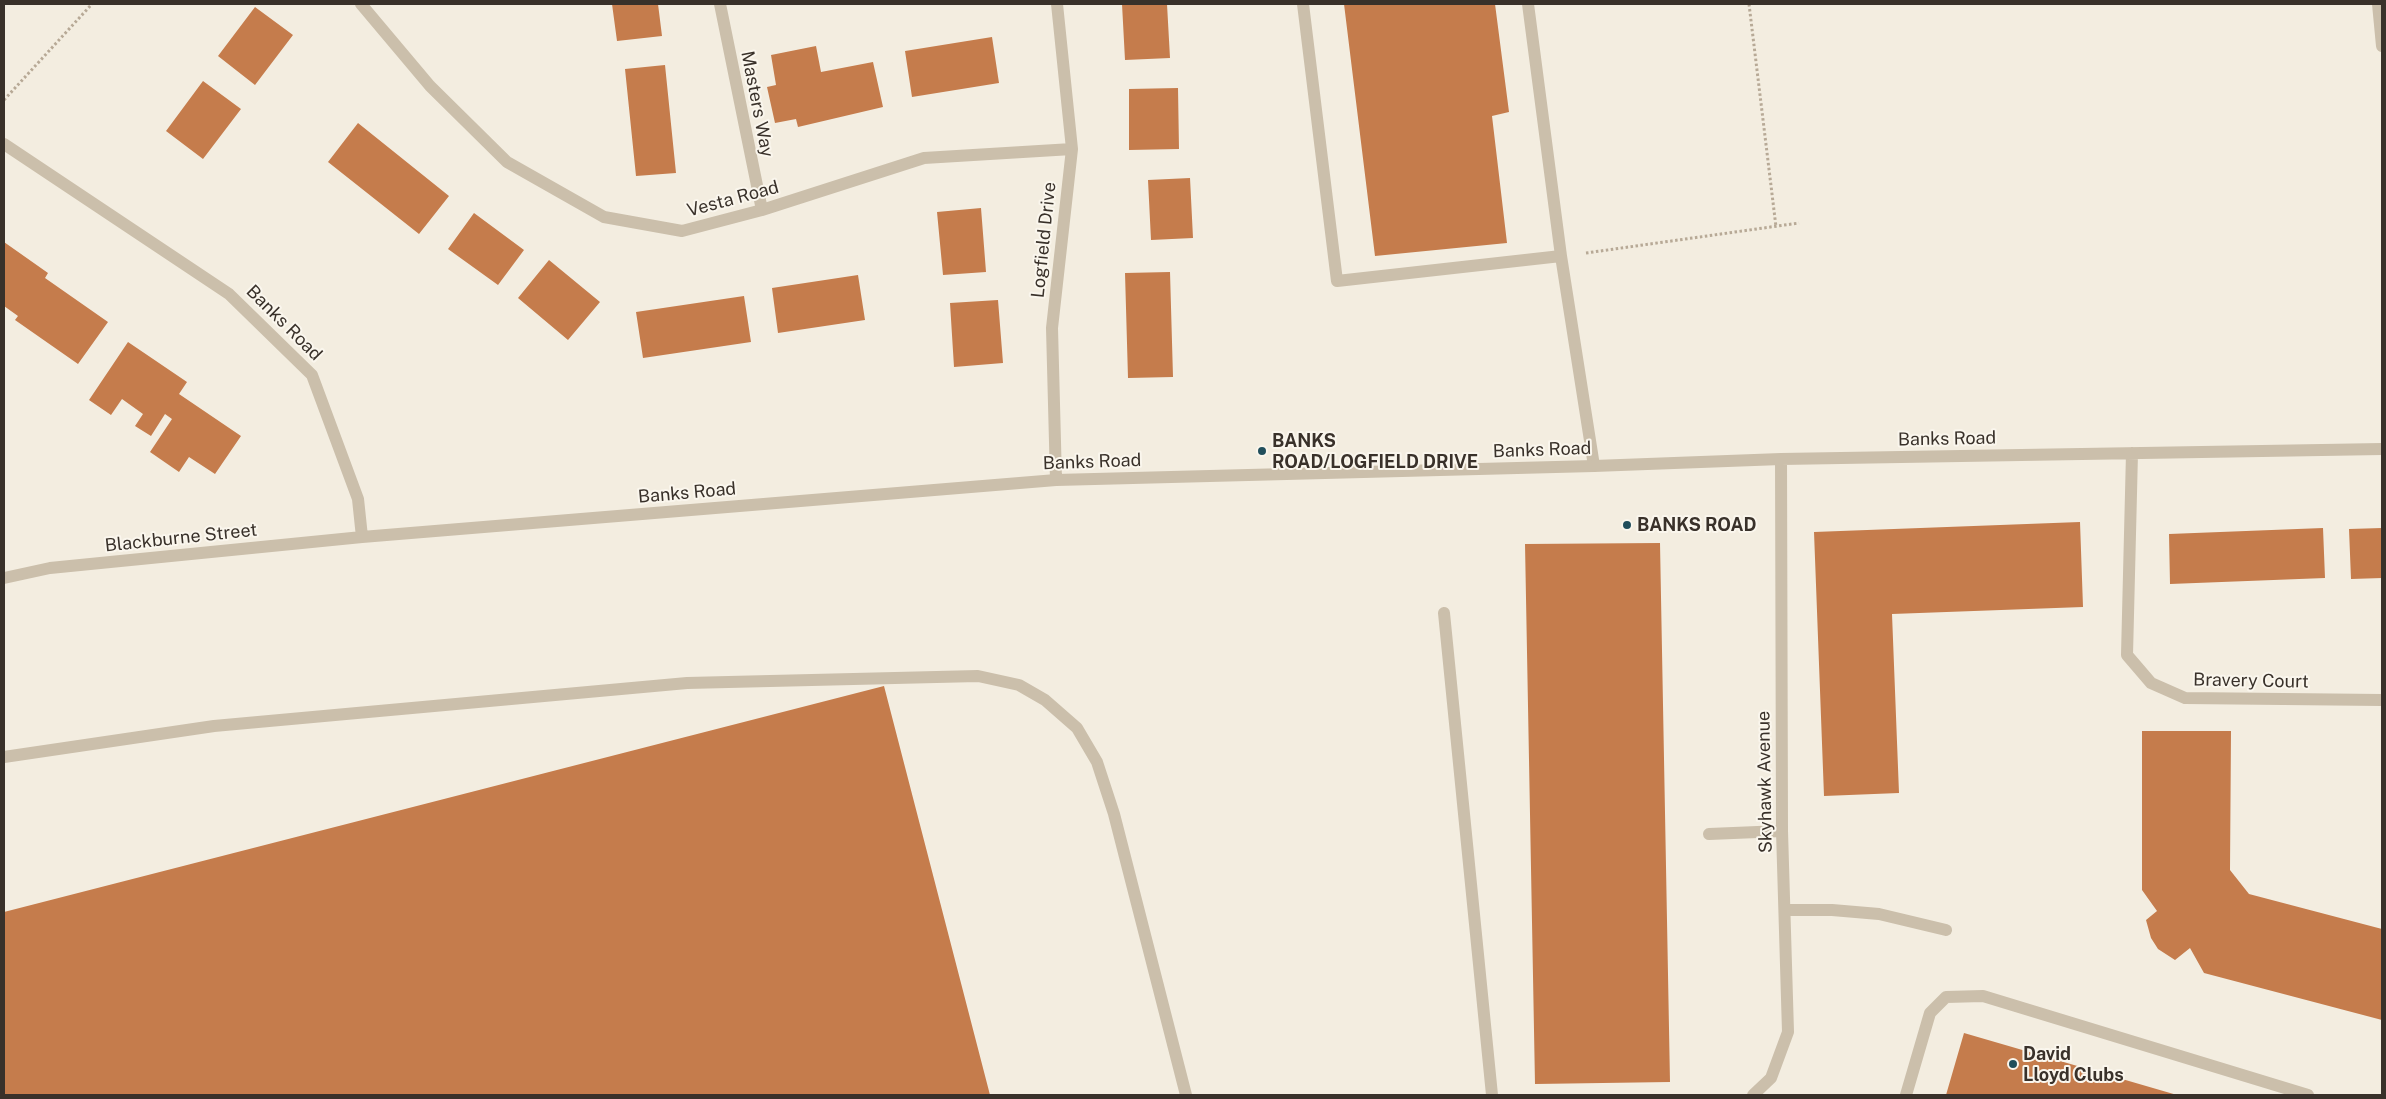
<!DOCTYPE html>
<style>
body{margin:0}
#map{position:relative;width:2386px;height:1099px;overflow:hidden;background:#f3ede0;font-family:"Public Sans",sans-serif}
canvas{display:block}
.frame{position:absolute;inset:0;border:5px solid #39312a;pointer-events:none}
</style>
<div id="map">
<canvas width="2386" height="1099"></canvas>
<div class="frame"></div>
</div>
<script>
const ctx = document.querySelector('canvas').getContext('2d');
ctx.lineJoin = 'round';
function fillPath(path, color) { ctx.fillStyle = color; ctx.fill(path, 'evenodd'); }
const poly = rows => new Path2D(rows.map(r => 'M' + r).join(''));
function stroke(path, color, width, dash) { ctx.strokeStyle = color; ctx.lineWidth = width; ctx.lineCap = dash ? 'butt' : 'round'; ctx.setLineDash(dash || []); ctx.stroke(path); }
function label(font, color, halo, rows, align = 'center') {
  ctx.font = font + ' "Public Sans",sans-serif'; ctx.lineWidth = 4; ctx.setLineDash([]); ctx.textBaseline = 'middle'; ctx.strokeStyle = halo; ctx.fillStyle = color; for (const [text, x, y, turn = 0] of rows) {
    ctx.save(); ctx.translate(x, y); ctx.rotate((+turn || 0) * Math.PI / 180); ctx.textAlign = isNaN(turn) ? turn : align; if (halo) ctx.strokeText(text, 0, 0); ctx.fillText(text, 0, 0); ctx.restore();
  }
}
const building = poly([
 [612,4,658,4,662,36,617,41],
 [1122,4,1167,4,1170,58,1125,60],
 [1344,4,1495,4,1509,112,1492,116,1507,243,1375,256],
 [255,7,293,35,255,85,218,56],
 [992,37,999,83,912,97,905,51],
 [816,46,821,72,873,62,883,107,798,127,796,119,775,123,767,87,776,85,771,55],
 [665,65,676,173,636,176,625,69],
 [203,81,241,109,203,159,166,131],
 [1178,88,1179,149,1129,150,1129,89],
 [358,123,449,196,419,234,328,162],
 [1190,178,1193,238,1151,240,1148,180],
 [981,208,986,272,943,275,937,212],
 [474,213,524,250,498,285,448,249],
 [4,242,48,273,45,278,108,322,78,364,15,320,18,316,4,306],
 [549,260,600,302,568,340,518,298],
 [1170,272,1173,377,1128,378,1125,273],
 [858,275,865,320,778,333,772,288],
 [744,296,751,342,643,358,636,312],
 [998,300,1003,363,954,367,950,303],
 [128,342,187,382,179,394,241,436,215,474,189,457,179,472,150,452,172,419,165,414,151,436,135,426,143,414,122,399,111,415,89,400],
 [2080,522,2083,607,1892,614,1899,793,1824,796,1814,532],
 [2323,528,2325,578,2170,584,2169,534],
 [2382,528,2382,578,2351,579,2349,529],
 [1660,543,1670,1082,1535,1084,1525,544],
 [884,686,990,1095,4,1095,4,912],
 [2142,731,2231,731,2230,870,2249,894,2382,929,2382,1020,2204,973,2190,948,2175,960,2158,949,2151,938,2146,920,2157,911,2142,890],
 [1964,1033,2177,1095,1946,1095]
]);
const path = poly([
 [1749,4,1776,227],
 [4,100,92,4],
 [1586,253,1799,223]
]);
const lane = poly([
 [1303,4,1337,281,1561,256],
 [1528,4,1561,256,1594,466],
 [2378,4,2382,46],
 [1444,613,1492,1095],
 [4,757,214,726,687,683,978,676,1019,685,1045,700,1077,728,1097,762,1114,814,1186,1095],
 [1709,834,1782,831],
 [1785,910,1832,910,1879,914,1946,930],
 [1906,1095,1930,1013,1946,997,1983,996,2308,1095]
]);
const street = poly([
 [361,4,430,86,507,162,604,217,682,231,762,210,924,158,1072,149],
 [720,4,762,210],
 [4,144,229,294,312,375,358,499,362,537],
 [2132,453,2127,655,2151,683,2185,698,2382,700],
 [1056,480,1052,328,1072,149,1057,4],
 [4,578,50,568,362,537,1056,480,1594,466,1781,459,2382,449],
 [1753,1095,1771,1078,1788,1032,1782,831,1781,459]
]);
const markers = [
 [1262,451,5,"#204e5b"],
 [1627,525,5,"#204e5b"],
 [2013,1064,5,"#204e5b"]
];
const streetNames = [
 ["Masters Way",757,104,79],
 ["Vesta Road",733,199,-15],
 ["Logfield Drive",1044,240,-84],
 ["Banks Road",284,323,45],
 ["Banks Road",1947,439,-1],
 ["Banks Road",1542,450,-2],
 ["Banks Road",1092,462,-2],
 ["Banks Road",687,493,-5],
 ["Blackburne Street",181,538,-6],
 ["Bravery Court",2251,681,1],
 ["Skyhawk Avenue",1765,782,-91]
];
const poiNames = [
 ["BANKS",1272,441],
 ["ROAD/LOGFIELD DRIVE",1272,462],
 ["BANKS ROAD",1637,525],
 ["David",2023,1054],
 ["Lloyd Clubs",2023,1075]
];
fillPath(building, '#c57c4c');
stroke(path, '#b7a996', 3, [2.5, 2.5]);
stroke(lane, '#cbbfab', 12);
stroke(street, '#cbbfab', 12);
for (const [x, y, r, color] of markers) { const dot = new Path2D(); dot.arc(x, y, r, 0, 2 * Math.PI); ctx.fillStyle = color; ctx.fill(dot); stroke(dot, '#faf6ed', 2); }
label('18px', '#39312a', '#faf6ed', streetNames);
label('bold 18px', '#39312a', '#faf6ed', poiNames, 'left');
</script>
